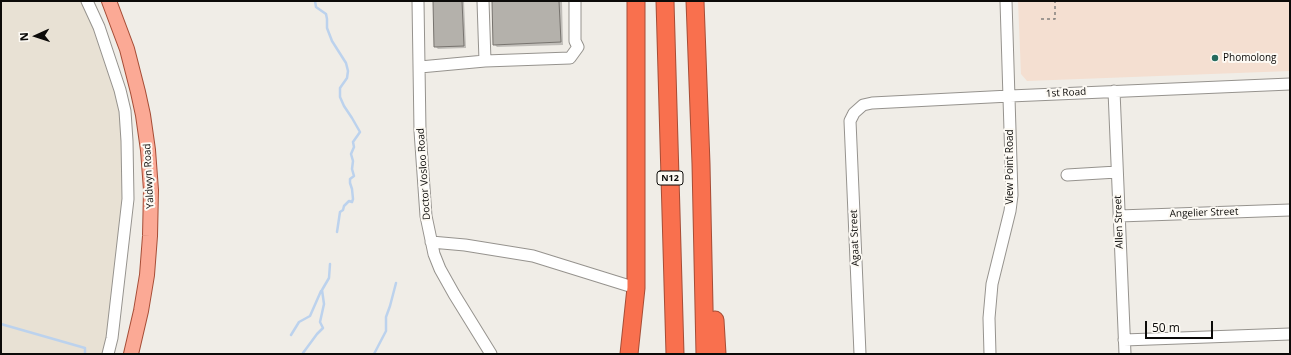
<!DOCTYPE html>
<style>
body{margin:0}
#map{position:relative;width:1291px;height:355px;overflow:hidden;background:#f0ede7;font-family:"Open Sans",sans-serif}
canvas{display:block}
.frame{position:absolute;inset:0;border:2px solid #0c0b09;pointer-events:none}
.north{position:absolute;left:16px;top:16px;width:40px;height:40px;-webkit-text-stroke:3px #fdfaf4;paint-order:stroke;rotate:267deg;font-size:11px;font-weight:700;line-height:16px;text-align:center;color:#0c0b09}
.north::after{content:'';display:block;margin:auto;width:14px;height:18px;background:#0c0b09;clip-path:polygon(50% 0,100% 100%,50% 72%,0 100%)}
.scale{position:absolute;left:1145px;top:321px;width:68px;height:18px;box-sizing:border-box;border:2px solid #0c0b09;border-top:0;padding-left:5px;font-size:12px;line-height:14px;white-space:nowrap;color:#0c0b09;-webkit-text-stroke:3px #fdfaf4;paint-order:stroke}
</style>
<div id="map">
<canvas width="1291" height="355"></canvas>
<div class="frame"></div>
<div class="north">N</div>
<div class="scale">50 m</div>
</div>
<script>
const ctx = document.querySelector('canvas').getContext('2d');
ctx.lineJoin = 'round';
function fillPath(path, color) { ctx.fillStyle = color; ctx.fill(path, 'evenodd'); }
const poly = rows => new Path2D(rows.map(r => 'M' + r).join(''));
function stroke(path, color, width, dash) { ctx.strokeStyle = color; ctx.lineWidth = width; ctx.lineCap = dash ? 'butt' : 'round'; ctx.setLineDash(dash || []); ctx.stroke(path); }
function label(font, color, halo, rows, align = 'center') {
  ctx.font = font + ' "Open Sans",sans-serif'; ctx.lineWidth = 4; ctx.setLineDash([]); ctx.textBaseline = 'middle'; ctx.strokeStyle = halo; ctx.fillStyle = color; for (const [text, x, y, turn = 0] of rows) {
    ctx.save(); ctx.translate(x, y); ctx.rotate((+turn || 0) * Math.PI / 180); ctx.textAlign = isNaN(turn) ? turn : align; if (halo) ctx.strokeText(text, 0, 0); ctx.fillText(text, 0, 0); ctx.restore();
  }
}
const commercial = poly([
 [1018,1,1290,1,1290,71,1027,81,1021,74]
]);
const built = poly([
 [1,1,93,1,98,12,130,144,113,354,1,354]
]);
const shadow = poly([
 [434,1,464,1,466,48,438,49,435,46],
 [493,1,562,1,563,45,497,47,494,44]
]);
const stream = poly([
 [315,1,316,7,326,14,327,19,327,28,332,41,346,63,348,71,347,78,340,88,340,97,344,106,352,118,360,132,353,142,354,147,351,154,353,161,352,169,354,176,350,179,350,183,352,189,353,199,352,202,349,201,344,206,343,210,340,212,337,232],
 [1,324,85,348,85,354],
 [291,335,299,322,310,316,321,291],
 [303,353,317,334,323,328,320,322,324,304,322,290,329,278,330,264],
 [374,354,386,331,386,317,390,306,396,283]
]);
const building = poly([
 [433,1,462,1,464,46,434,47,433,1],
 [492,1,559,1,561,42,493,45,492,1]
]);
const path = poly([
 [1041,19,1055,19,1055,1]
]);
const minor = poly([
 [87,1,99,27,120,90,125,111,127,141,128,199,112,338,108,354],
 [418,1,420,131,426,216,434,254,440,269,454,294,491,354],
 [483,1,485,61],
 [420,67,485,61,570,58,578,47,575,41,575,1],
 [1114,91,1125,354],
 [1067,175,1117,172],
 [1119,216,1290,210],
 [431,242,465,245,533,256,636,288],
 [1124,340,1290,334],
 [860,354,850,121,854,113,863,105,872,103,1010,96,1290,84],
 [990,354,989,318,992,284,1010,211,1012,195,1006,1]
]);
const major = poly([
 [109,1,127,49,138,92,143,115,148,150,151,190,150,236,147,275,141,311,131,354]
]);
const highway = poly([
 [665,1,675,354],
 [695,1,701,164,705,354],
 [715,320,717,354],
 [629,354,636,288,636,1]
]);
const markers = [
 [1215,58,4,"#256b5e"]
];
const shields = [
 [670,178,26]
];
const shieldNames = [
 ["N12",670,178]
];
const poiNames = [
 ["Phomolong",1223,58]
];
const streetNames = [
 ["1st Road",1066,93,-3],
 ["View Point Road",1010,167,-90],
 ["Doctor Vosloo Road",424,174,-94],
 ["Yaldwyn Road",149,176,-93],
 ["Angelier Street",1204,213,-2],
 ["Allen Street",1119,222,-92],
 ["Agaat Street",855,238,-92]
];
fillPath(commercial, '#f4dfd1');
fillPath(built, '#e8e1d4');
fillPath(shadow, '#0003');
stroke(stream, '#bcd2ed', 2.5);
fillPath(building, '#b4b1ab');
stroke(building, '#77736e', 1);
stroke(minor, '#96938e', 13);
stroke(major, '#a64d36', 16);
stroke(highway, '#a64d36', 19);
stroke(path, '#83817d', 1.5, [3, 3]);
stroke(minor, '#fff', 11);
stroke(major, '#fba995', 14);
stroke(highway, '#f9704e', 17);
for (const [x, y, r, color] of markers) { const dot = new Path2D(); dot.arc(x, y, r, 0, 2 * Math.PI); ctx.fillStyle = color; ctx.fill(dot); stroke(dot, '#fdfaf4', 1.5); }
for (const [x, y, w] of shields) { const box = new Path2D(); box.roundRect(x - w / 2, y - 7, w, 14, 3); ctx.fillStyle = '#fdfaf4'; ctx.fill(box); stroke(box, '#0c0b09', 1); }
label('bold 9px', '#0c0b09', null, shieldNames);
label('10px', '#0c0b09', '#fdfaf4', poiNames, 'left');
label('10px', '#0c0b09', '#fdfaf4', streetNames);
</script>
